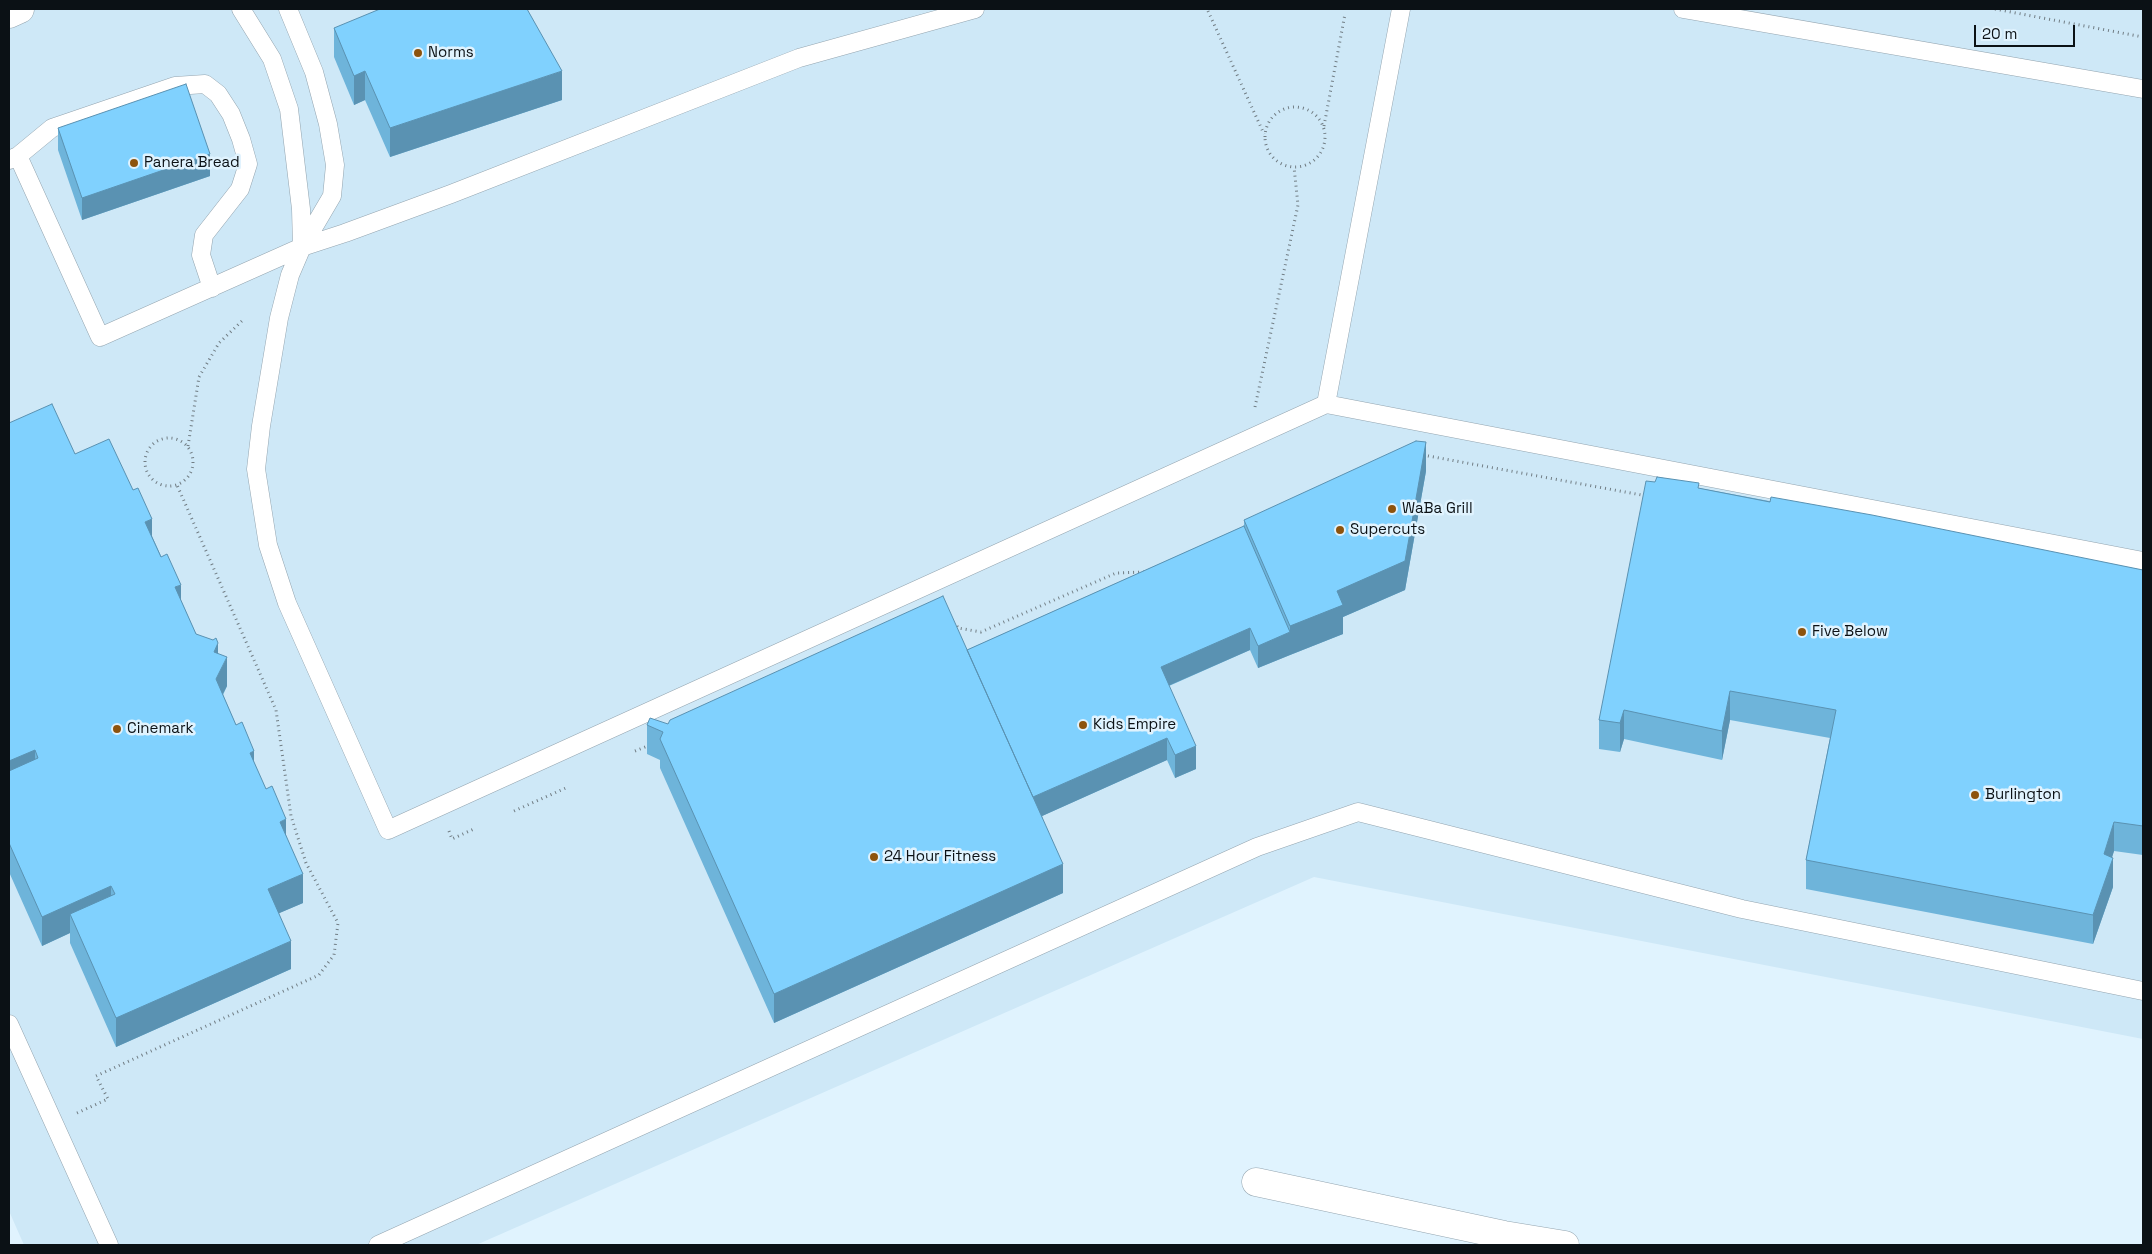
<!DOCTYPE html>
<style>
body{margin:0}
#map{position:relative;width:2152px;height:1254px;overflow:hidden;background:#e0f3fe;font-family:"Space Grotesk",sans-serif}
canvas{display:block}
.frame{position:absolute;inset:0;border:10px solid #0b1115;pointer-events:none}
.scale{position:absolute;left:1974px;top:25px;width:101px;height:22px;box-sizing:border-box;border:2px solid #0b1115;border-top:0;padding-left:6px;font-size:15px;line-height:18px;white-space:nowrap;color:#0b1115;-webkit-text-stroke:4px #e0f3fe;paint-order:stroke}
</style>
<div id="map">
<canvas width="2152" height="1254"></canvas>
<div class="frame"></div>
<div class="scale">20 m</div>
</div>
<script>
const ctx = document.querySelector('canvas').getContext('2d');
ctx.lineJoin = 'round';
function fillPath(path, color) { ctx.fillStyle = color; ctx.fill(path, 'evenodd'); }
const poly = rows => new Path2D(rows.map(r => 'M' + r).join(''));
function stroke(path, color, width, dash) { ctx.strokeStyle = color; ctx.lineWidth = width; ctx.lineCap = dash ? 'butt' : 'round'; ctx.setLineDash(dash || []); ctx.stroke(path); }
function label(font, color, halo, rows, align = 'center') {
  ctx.font = font + ' "Space Grotesk",sans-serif'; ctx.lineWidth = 5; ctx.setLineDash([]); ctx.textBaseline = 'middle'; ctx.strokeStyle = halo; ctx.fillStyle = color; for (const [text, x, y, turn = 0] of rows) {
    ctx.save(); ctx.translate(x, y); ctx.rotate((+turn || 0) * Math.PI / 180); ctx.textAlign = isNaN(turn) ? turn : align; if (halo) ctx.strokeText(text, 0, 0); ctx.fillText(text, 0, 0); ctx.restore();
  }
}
const built = poly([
 [9,9,2143,9,2143,1039,1314,877,476,1245,24,1245,9,1211]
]);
const path = poly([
 [1995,9,2143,37],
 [1208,11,1264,134],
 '1265 137a30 30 0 1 1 60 0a30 30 0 1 1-60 0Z',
 [1324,126,1345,14],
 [1255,407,1298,205,1294,167],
 '145 462a24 24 0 1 1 48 0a24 24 0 1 1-48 0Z',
 [188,446,199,377,219,343,244,319],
 [1423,455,1647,496],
 [957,626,958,628,981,632,1116,573,1144,572],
 [635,751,650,745],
 [514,811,568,787],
 [449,831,452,839,476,828],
 [77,1113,108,1099,96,1076,319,975,334,955,338,923,306,863,291,816,276,710,177,485]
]);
const service = poly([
 [241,9,272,59,289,109,301,209,302,246],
 [288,9,314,72,328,124,335,165,332,196,302,247,290,275,279,318,261,426,256,469,268,545,287,603,388,830,1326,404,2143,561],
 [1683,9,2143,89],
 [18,156,52,128,175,86,205,84,218,94,231,114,241,139,248,164,240,189,204,235,201,255,212,288],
 [9,160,18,156,100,337,302,247,345,233,451,194,799,58,975,9],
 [1326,404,1401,9],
 [9,1024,109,1245],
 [378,1245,1257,847,1358,812,1742,909,2143,991]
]);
const minor = poly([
 [1256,1182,1504,1235,1565,1245]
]);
const tertiary = poly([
 [9,14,20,9]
]);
const wall = poly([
 [334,28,562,100,390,157,365,100,354,105,334,57],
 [58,128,210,176,82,220,58,150],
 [9,423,75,454,152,536,196,634,218,653,227,686,223,695,236,725,254,763,286,835,303,903,279,913,291,969,116,1047,70,943,70,933,42,946,9,872],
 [1426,471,1405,590,1343,617,1343,634,1290,655,1258,668,1250,650,1169,686,1196,769,1175,778,1167,760,1042,816,1063,893,774,1023,660,768,660,760,647,754,647,725,668,724,967,650,1244,526,1244,520],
 [1699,488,2143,570,2143,855,2114,851,2112,857,2113,887,2093,944,1806,889,1806,860,1830,738,1730,720,1722,760,1624,739,1620,752,1599,749,1599,720]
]);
const shadedWall = poly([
 [365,71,365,100,354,105,354,76],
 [562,71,562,100,390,157,390,128],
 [210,154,210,176,82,220,82,198],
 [1426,442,1426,471,1405,590,1343,617,1343,634,1290,655,1258,668,1258,646,1290,632,1290,626,1337,591],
 [152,519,152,548,145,522],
 [181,585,181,614,175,587],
 [1250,628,1250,650,1161,689,1161,667],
 [218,643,218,672,214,652],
 [227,657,227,686,216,707,216,679],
 [1730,691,1730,720,1722,760,1722,731],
 [1624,710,1624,739,1620,752,1620,723],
 [1167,738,1167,760,1031,821,1031,798],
 [1196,746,1196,769,1175,778,1175,755],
 [35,750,35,779,9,790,9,761],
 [254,751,254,780,250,753],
 [286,819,286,848,280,822],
 [2114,822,2114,851,2104,883,2104,854],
 [2113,858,2113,887,2093,944,2093,915],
 [1063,864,1063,893,774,1023,774,994],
 [303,874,303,903,268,918,268,889],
 [111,886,111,915,70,914,70,933,42,946,42,917],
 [291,941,291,969,116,1047,116,1018]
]);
const building = poly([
 [380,9,527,9,562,71,390,128,365,71,354,76,334,28,380,9],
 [186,84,210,154,82,198,58,128,186,84],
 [52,404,75,454,109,439,133,490,138,488,152,519,145,522,161,557,167,554,181,585,175,587,196,634,213,640,216,638,218,643,214,652,227,657,216,679,236,725,242,722,254,751,250,753,266,789,272,786,286,819,280,822,303,874,268,889,291,941,116,1018,70,914,115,894,111,886,42,917,9,843,9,771,38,758,35,750,9,761,9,423,52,404],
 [1416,441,1426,442,1405,561,1337,591,1343,605,1290,626,1244,520,1416,441],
 [1657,477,1699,483,1698,488,1770,502,1771,497,1872,515,2143,570,2143,826,2114,822,2104,854,2113,858,2093,915,1806,860,1836,710,1730,691,1722,731,1624,710,1620,723,1599,720,1646,481,1655,482,1657,477],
 [1244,526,1290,632,1258,646,1250,628,1161,667,1196,746,1175,755,1167,738,1033,797,967,650,1244,526],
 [943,596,1063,864,774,994,660,739,663,732,647,725,650,718,668,724,670,720,943,596]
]);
const markers = [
 [418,53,5,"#8d530d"],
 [134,163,5,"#8d530d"],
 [1392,509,5,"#8d530d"],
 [1340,530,5,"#8d530d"],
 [1802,632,5,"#8d530d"],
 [1083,725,5,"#8d530d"],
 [117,729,5,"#8d530d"],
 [1975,795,5,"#8d530d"],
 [874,857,5,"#8d530d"]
];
const poiNames = [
 ["Norms",428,53],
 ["Panera Bread",144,163],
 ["WaBa Grill",1402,509],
 ["Supercuts",1350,530],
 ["Five Below",1812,632],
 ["Kids Empire",1093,725],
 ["Cinemark",127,729],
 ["Burlington",1985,795],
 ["24 Hour Fitness",884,857]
];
fillPath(built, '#cee8f7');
stroke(service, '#94a5b0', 19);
stroke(minor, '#94a5b0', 29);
stroke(tertiary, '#94a5b0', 29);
stroke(path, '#717d84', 3, [1, 4]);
stroke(service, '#fff', 18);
stroke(minor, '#fff', 28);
stroke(tertiary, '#fff', 28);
fillPath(wall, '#6eb4da');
fillPath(shadedWall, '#5a92b2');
fillPath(building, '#80d1fe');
stroke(building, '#5a92b2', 1);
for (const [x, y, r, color] of markers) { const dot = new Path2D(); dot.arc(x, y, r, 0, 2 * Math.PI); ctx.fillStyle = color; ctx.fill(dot); stroke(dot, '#e0f3fe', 2); }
label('15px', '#0b1115', '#e0f3fe', poiNames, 'left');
</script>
